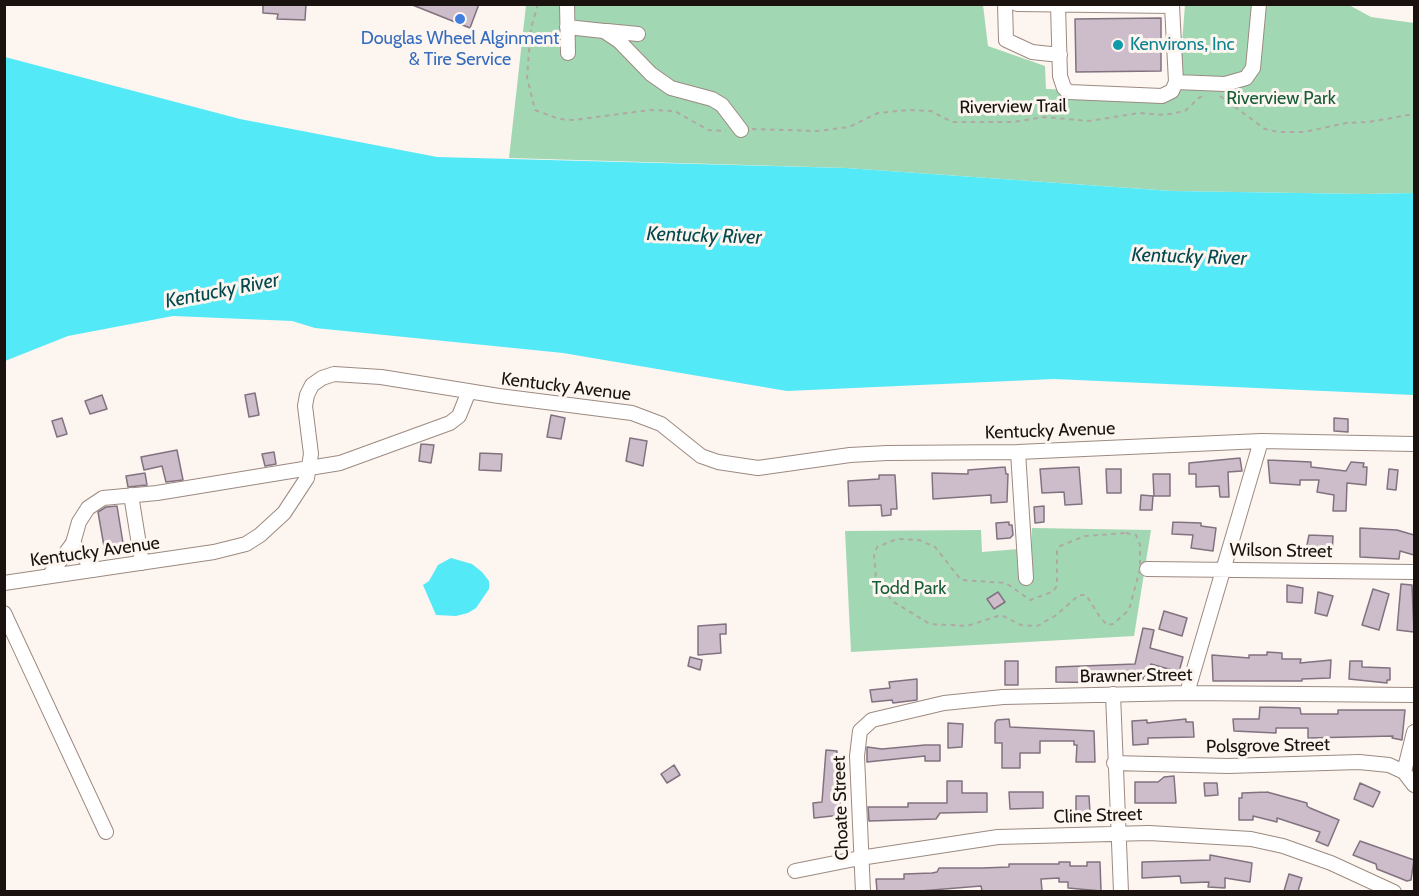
<!DOCTYPE html>
<style>
body{margin:0}
#map{position:relative;width:1419px;height:896px;overflow:hidden;background:#fdf5f0;font-family:Cabin,sans-serif}
canvas{display:block}
.frame{position:absolute;inset:0;border:6px solid #19120e;pointer-events:none}
</style>
<div id="map">
<canvas width="1419" height="896"></canvas>
<div class="frame"></div>
</div>
<script>
const ctx = document.querySelector('canvas').getContext('2d');
ctx.lineJoin = 'round';
function fillPath(path, color) { ctx.fillStyle = color; ctx.fill(path, 'evenodd'); }
const poly = rows => new Path2D(rows.map(r => 'M' + r).join(''));
function stroke(path, color, width, dash) { ctx.strokeStyle = color; ctx.lineWidth = width; ctx.lineCap = dash ? 'butt' : 'round'; ctx.setLineDash(dash || []); ctx.stroke(path); }
function label(font, color, halo, rows, align = 'center') {
  ctx.font = font + ' Cabin,sans-serif'; ctx.lineWidth = 6; ctx.setLineDash([]); ctx.textBaseline = 'middle'; ctx.strokeStyle = halo; ctx.fillStyle = color; for (const [text, x, y, turn = 0] of rows) {
    ctx.save(); ctx.translate(x, y); ctx.rotate((+turn || 0) * Math.PI / 180); ctx.textAlign = isNaN(turn) ? turn : align; if (halo) ctx.strokeText(text, 0, 0); ctx.fillText(text, 0, 0); ctx.restore();
  }
}
const green = poly([
 [526,5,983,5,988,46,1045,66,1046,89,1178,93,1185,5,1349,5,1371,17,1414,23,1414,193,1364,194,1172,191,846,168,509,158],
 [1032,528,1151,530,1134,636,851,652,845,531,981,530,982,552,1031,548]
]);
const water = poly([
 [5,57,240,119,437,157,846,168,1172,191,1364,194,1414,193,1414,395,1054,379,787,391,563,353,315,328,292,321,173,316,68,336,5,361],
 [451,558,472,564,482,572,489,581,489,589,476,608,468,613,456,616,436,615,423,585,429,581,438,565]
]);
const building = poly([
 [263,4,306,4,305,20,277,19,278,14,263,13,263,4],
 [410,4,479,4,470,28,410,4],
 [1161,18,1161,71,1076,72,1075,19,1161,18],
 [255,393,259,415,249,417,245,395,255,393],
 [102,395,107,409,90,414,85,401,102,395],
 [551,415,565,418,561,439,547,437,551,415],
 [62,418,67,434,57,437,52,421,62,418],
 [1334,418,1348,419,1348,432,1334,431,1334,418],
 [630,438,647,441,643,466,626,461,630,438],
 [421,444,434,445,431,463,419,461,421,444],
 [177,450,183,480,166,482,162,466,144,470,141,457,177,450],
 [274,452,276,464,265,466,262,454,274,452],
 [480,453,502,454,501,471,479,470,480,453],
 [1240,458,1242,471,1228,472,1229,497,1220,497,1219,486,1196,487,1196,474,1189,474,1189,463,1240,458],
 [1268,460,1311,462,1311,467,1346,471,1351,462,1364,463,1363,467,1367,467,1366,485,1347,483,1346,511,1333,511,1334,495,1317,492,1319,480,1300,480,1300,485,1270,483,1268,460],
 [1005,467,1006,474,1008,474,1007,502,991,503,991,495,933,499,932,473,968,474,968,470,1005,467],
 [1079,467,1082,504,1065,505,1064,492,1042,493,1040,469,1079,467],
 [1106,469,1121,469,1121,493,1107,493,1106,469],
 [1389,469,1398,470,1396,490,1387,489,1389,469],
 [145,473,147,485,128,487,126,476,145,473],
 [1153,474,1170,474,1170,496,1154,496,1153,474],
 [879,475,895,475,897,509,891,509,891,515,882,516,881,505,849,506,848,481,879,479,879,475],
 [1141,495,1153,496,1152,510,1140,510,1141,495],
 [117,506,124,549,105,552,98,512,106,507,117,506],
 [1044,506,1044,522,1035,523,1034,507,1044,506],
 [1009,522,1009,525,1012,525,1013,535,1010,538,997,539,996,523,1009,522],
 [1173,522,1201,523,1201,526,1216,528,1213,551,1191,548,1193,535,1172,534,1173,522],
 [1360,528,1397,530,1414,535,1414,555,1400,551,1399,559,1360,557,1360,528],
 [1309,535,1333,536,1332,558,1320,557,1318,551,1306,550,1309,535],
 [1401,584,1412,585,1414,632,1397,630,1401,584],
 [1287,585,1303,588,1302,603,1287,602,1287,585],
 [1373,589,1389,594,1379,630,1362,625,1373,589],
 [998,592,1005,602,994,609,987,599,998,592],
 [1318,592,1333,596,1327,616,1315,613,1318,592],
 [1164,611,1187,618,1182,636,1159,629,1164,611],
 [726,624,726,634,720,634,721,653,698,655,698,626,726,624],
 [1143,628,1154,630,1150,648,1183,657,1179,672,1151,664,1147,677,1144,676,1143,679,1126,674,1124,683,1056,682,1056,667,1135,664,1143,628],
 [1267,652,1282,653,1282,659,1301,659,1300,663,1331,660,1330,678,1302,679,1302,681,1213,681,1212,655,1249,658,1249,655,1267,655,1267,652],
 [690,657,702,660,700,670,688,666,690,657],
 [1005,661,1018,661,1018,685,1005,685,1005,661],
 [1350,661,1362,661,1362,667,1390,668,1390,680,1387,680,1387,683,1349,679,1350,661],
 [917,679,917,700,893,703,892,700,872,702,870,690,890,688,889,682,917,679],
 [1260,707,1300,708,1301,714,1338,714,1338,710,1405,710,1402,740,1392,738,1393,736,1308,738,1308,728,1276,728,1276,733,1234,731,1233,719,1259,719,1260,707],
 [1009,719,1010,727,1094,731,1095,762,1076,762,1077,745,1074,745,1074,741,1040,741,1040,753,1020,753,1020,768,1002,768,1002,743,995,743,995,723,997,720,1009,719],
 [1186,719,1186,722,1193,722,1194,737,1148,738,1148,744,1133,745,1132,721,1147,720,1147,723,1186,719],
 [948,723,963,724,962,747,948,748,948,723],
 [925,745,940,745,940,761,925,761,925,756,867,762,867,747,882,749,925,745],
 [826,750,837,751,835,801,840,801,841,815,814,818,813,803,822,802,826,750],
 [674,765,680,775,667,783,661,774,674,765],
 [1174,776,1176,803,1135,803,1135,782,1158,782,1164,777,1174,776],
 [947,781,962,781,962,793,987,793,987,812,940,813,936,819,869,821,868,807,908,807,908,803,947,803,947,781],
 [1204,783,1217,783,1218,795,1205,796,1204,783],
 [1360,783,1380,792,1373,807,1354,799,1360,783],
 [1009,792,1043,792,1043,808,1010,809,1009,792],
 [1267,792,1307,803,1307,806,1310,808,1339,820,1328,846,1316,841,1320,832,1277,818,1277,822,1253,816,1253,820,1239,820,1239,798,1242,798,1242,793,1267,792],
 [1076,796,1089,796,1090,813,1076,813,1076,796],
 [1360,841,1414,860,1411,880,1407,881,1377,869,1376,864,1353,855,1360,841],
 [1210,855,1252,863,1250,882,1225,878,1225,888,1208,887,1209,882,1181,883,1180,876,1142,878,1142,862,1210,860,1210,855],
 [1059,862,1070,862,1070,866,1087,866,1087,862,1100,862,1101,891,1068,888,1068,882,1059,882,1059,878,1041,879,1042,891,982,891,981,886,920,891,877,891,876,879,904,879,904,874,932,873,937,872,939,868,982,868,1009,867,1009,864,1059,864,1059,862],
 [1289,874,1302,878,1298,891,1284,891,1289,874]
]);
const path = poly([
 [538,4,531,28,527,77,535,110,559,119,574,120,650,110,675,111,708,130,726,131],
 [1220,96,1265,129,1278,132,1304,132,1346,123,1369,122,1414,114],
 [752,129,818,131,849,127,878,113,908,110,931,111,952,122,1013,122,1045,117,1089,121,1139,113,1165,115,1185,111,1200,97,1206,97],
 [1126,533,1136,535,1140,545,1140,569,1129,610,1113,624,1107,625,1100,617,1086,595,1079,595,1055,616,1037,626,1021,625,1001,615,967,626,930,624,892,601,876,578,874,556,877,547,897,539,919,540,935,547,961,580,1006,583,1030,600,1052,592,1057,586,1057,551,1060,546,1085,536,1126,533]
]);
const minor = poly([
 [567,4,568,53],
 [1005,4,1006,40,1032,52,1060,55],
 [1017,4,1172,6,1176,82,1225,84,1246,78,1253,68,1259,4],
 [1058,5,1060,76,1064,88,1069,92,1162,96,1172,91,1176,82],
 [567,27,604,31,619,41,651,74,671,88,712,99,722,105,741,130],
 [607,31,638,34],
 [1018,452,1026,578],
 [131,495,142,563],
 [1147,569,1414,572],
 [94,570,73,543,79,522,88,508,103,498,157,493,340,463,450,423,459,416,469,391],
 [49,576,73,543],
 [4,583,214,552,246,544,260,535,284,513,307,478,311,454,305,406,307,395,312,385,322,378,334,374,381,377,499,396,632,413,661,424,701,456,718,462,758,468,850,455,887,453,1018,452,1261,441,1414,444],
 [4,613,106,832],
 [1187,693,1261,441],
 [1113,694,1121,892],
 [1114,763,1228,766,1359,762,1389,765,1404,772,1414,785],
 [1404,772,1414,732],
 [795,871,860,858,998,837,1149,833,1251,839,1283,846,1331,863,1394,892],
 [863,892,857,756,860,731,872,720,944,703,1003,697,1187,693,1414,695]
]);
const markers = [
 [460,19,6,"#3f7fe0"],
 [1118,45,6,"#0f9aa8"]
];
const shopNames = [
 ["Douglas Wheel Alginment",460,39],
 ["& Tire Service",460,60]
];
const cultureNames = [
 ["Kenvirons, Inc",1130,45]
];
const parkNames = [
 ["Riverview Park",1281,99],
 ["Todd Park",909,589]
];
const streetNames = [
 ["Riverview Trail",1013,107,-1],
 ["Kentucky Avenue",566,387,7],
 ["Kentucky Avenue",1050,431,-2],
 ["Wilson Street",1281,551,1],
 ["Kentucky Avenue",95,552,-8],
 ["Brawner Street",1136,676,-1],
 ["Polsgrove Street",1268,746,-1],
 ["Choate Street",841,808,-92],
 ["Cline Street",1098,816,-2]
];
const waterNames = [
 ["Kentucky River",704,236,2],
 ["Kentucky River",1189,257,2],
 ["Kentucky River",222,291,-11]
];
fillPath(green, '#a1d8b3');
fillPath(water, '#54e9f7');
fillPath(building, '#cdbcca');
stroke(building, '#82727f', 1.5);
stroke(minor, '#9c8a80', 16);
stroke(path, '#afa8a3', 2, [4.5, 4.5]);
stroke(minor, '#fff', 14);
for (const [x, y, r, color] of markers) { const dot = new Path2D(); dot.arc(x, y, r, 0, 2 * Math.PI); ctx.fillStyle = color; ctx.fill(dot); stroke(dot, '#fdf5f0', 2); }
label('18px', '#366cbe', '#fdf5f0', shopNames);
label('18px', '#0d838f', '#fdf5f0', cultureNames, 'left');
label('18px', '#175d37', '#fdf5f0', parkNames);
label('18px', '#19120e', '#fdf5f0', streetNames);
label('italic 20px', '#034a4f', '#fdf5f0', waterNames);
</script>
